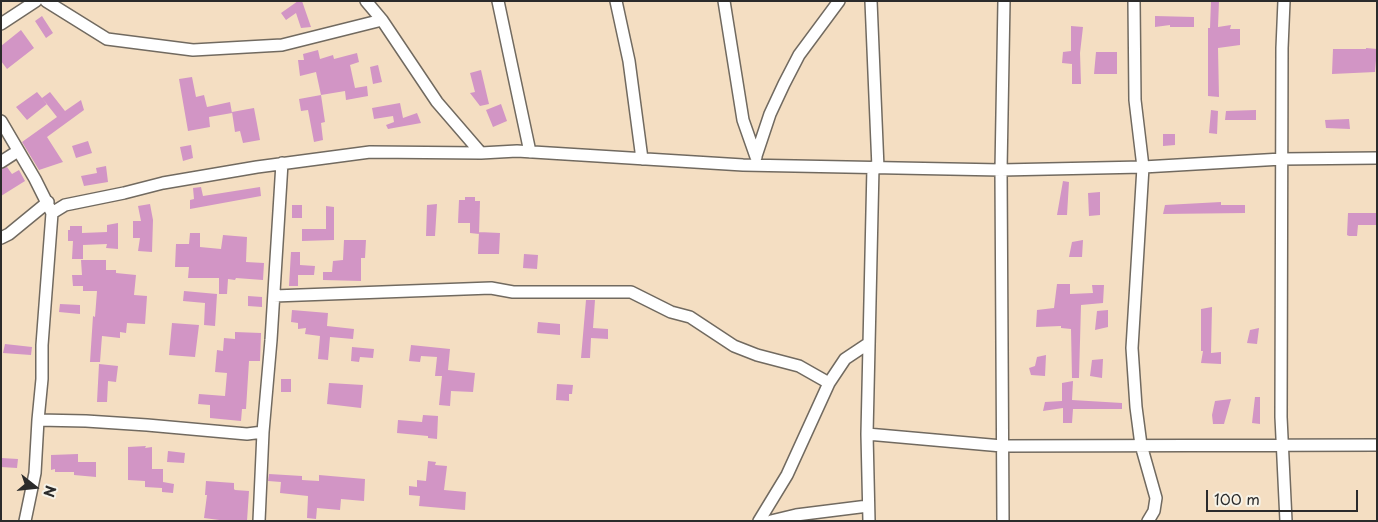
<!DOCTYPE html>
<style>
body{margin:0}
#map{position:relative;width:1378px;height:522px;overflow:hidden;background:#f4dec2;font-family:"Playpen Sans",sans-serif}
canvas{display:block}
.frame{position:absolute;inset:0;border:2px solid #2b2b2b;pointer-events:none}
.north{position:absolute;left:10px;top:462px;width:50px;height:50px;-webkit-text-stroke:4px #f7f3e8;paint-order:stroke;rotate:106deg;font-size:14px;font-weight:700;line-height:20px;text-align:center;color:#2b2b2b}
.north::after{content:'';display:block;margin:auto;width:18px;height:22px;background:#2b2b2b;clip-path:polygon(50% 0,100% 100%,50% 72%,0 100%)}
.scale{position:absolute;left:1206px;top:490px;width:152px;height:22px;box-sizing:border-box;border:2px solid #2b2b2b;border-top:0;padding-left:6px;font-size:15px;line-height:18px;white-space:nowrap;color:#2b2b2b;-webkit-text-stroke:4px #f7f3e8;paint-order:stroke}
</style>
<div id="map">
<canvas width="1378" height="522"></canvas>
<div class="frame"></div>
<div class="north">N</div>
<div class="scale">100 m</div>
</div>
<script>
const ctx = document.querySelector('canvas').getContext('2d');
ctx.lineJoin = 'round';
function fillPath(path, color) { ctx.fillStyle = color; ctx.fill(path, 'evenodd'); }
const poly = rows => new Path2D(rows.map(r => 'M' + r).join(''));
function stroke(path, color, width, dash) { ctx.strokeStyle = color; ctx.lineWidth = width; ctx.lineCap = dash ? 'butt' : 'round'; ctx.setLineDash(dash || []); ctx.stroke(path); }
const building = poly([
 [298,1,302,1,311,27,301,28,296,13,286,20,281,13],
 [1211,1,1219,1,1218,27,1231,25,1230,29,1240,29,1240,45,1218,48,1219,97,1208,96,1208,28,1210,28],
 [42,16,53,33,46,38,35,21],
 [1155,16,1194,17,1194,27,1170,27,1170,25,1155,27],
 [1071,26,1083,27,1080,53,1081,84,1072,84,1072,64,1062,63,1063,52,1071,51],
 [21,30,34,48,7,69,1,61,1,46],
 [1366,48,1377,49,1375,72,1332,74,1333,49,1366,49],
 [318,50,320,59,333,55,334,59,357,53,359,62,350,65,355,88,367,86,368,96,346,100,345,91,321,95,316,72,300,76,298,60,304,60,303,54],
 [1096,52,1117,52,1117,74,1094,74],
 [378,65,382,82,373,84,370,67],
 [481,70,489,104,480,106,470,93,475,92,470,73],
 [192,77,196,97,204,95,207,107,230,102,232,113,209,117,210,127,188,131,179,79],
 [37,92,47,104,27,120,16,107],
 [50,92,65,111,81,100,84,110,47,137,63,162,39,170,22,142,57,117,42,98],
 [321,95,325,122,321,123,323,140,314,142,308,110,301,111,299,99],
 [400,103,403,118,417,113,421,123,388,129,386,125,394,122,393,116,374,119,372,108],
 [501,104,507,121,493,127,486,110],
 [254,108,260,140,243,143,240,131,235,132,232,112],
 [1211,110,1218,111,1217,134,1209,133],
 [1256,110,1256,120,1225,120,1226,111],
 [1349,119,1350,129,1326,128,1325,120],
 [1163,134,1175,134,1175,145,1163,146],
 [88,141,92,153,76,158,72,146],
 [191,145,193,158,183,161,180,147],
 [106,166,108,182,84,186,81,176,97,173,96,168],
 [7,167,12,174,19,170,25,181,1,196,1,169],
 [1063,181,1069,182,1067,215,1057,215],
 [201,187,203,196,260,187,261,196,190,209,190,200,194,199,193,188],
 [1100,192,1100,215,1089,216,1088,193],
 [465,197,475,197,475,201,480,201,479,234,470,233,470,223,458,223,459,200,465,200],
 [1221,202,1221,205,1245,205,1245,213,1163,214,1165,205],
 [150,204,153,220,152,252,138,251,140,238,133,238,133,221,141,221,138,206],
 [437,204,435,236,426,236,427,205],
 [292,205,302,205,302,218,292,218],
 [326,206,334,207,334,240,302,241,302,229,326,229],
 [1348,213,1377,213,1377,225,1358,225,1357,236,1349,236,1347,235],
 [118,223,118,249,106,248,107,244,83,245,83,259,72,259,73,241,68,241,68,230,70,230,70,226,82,226,82,233,107,232,107,225],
 [479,232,500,233,499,254,478,254],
 [190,233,200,233,200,247,221,249,223,235,247,237,246,262,264,263,263,280,236,278,235,280,228,279,227,294,219,294,219,278,188,278,189,267,175,267,176,244,189,244],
 [344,240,366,240,365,258,361,258,361,281,323,280,323,272,332,272,333,261,343,260],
 [1083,240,1082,257,1069,257,1072,242],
 [291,252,300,252,300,265,315,266,314,275,298,275,298,286,289,286],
 [524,254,538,255,537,269,523,268],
 [81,260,106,260,106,270,116,270,116,273,136,275,134,295,147,296,145,324,127,323,126,333,120,332,120,338,102,336,100,362,90,362,93,316,95,317,97,291,83,291,83,286,73,286,72,275,82,275],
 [1057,284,1070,284,1070,294,1093,293,1092,285,1104,285,1103,303,1081,305,1079,378,1072,378,1071,329,1061,328,1061,326,1036,327,1037,310,1054,308],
 [184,291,217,294,215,326,204,325,205,303,183,301],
 [248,296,262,297,262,307,248,306],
 [586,300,595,300,593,328,608,329,608,339,591,338,590,358,581,358],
 [60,304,80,305,80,314,59,312],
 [1212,307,1211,353,1221,352,1221,364,1201,363,1203,351,1201,351,1201,309],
 [292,310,328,313,327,326,354,329,353,339,330,337,328,360,318,359,320,336,305,334,306,328,298,329,298,323,291,322],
 [1108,310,1108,327,1095,330,1097,311],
 [538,322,560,324,560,335,537,333],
 [172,323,199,325,195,357,169,355],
 [1259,328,1257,344,1247,343,1250,330],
 [235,332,261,333,260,361,249,361,246,409,242,409,241,421,210,418,210,405,198,404,199,394,225,396,227,373,215,372,217,350,223,351,224,338,235,339],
 [5,344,32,347,31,355,3,353],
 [411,345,450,349,448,370,475,373,473,392,451,391,450,406,439,405,442,376,435,376,437,357,421,356,420,362,409,361],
 [352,347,374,349,373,358,360,357,359,362,351,361],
 [1046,355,1045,376,1031,375,1029,368,1035,366,1037,357],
 [1103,359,1102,378,1090,376,1092,360],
 [99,364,118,366,116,382,108,381,107,402,97,402],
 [281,379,291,379,291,392,281,392],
 [1073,381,1072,400,1122,403,1122,409,1073,409,1072,423,1063,423,1063,408,1043,411,1045,402,1062,401,1062,383],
 [329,383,363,385,361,408,327,404],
 [557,384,573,385,572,394,569,394,569,401,556,400],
 [1255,397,1260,397,1260,424,1252,423],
 [1231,399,1224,424,1213,424,1212,415,1215,401],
 [423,415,438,416,437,439,428,438,428,436,397,433,398,420,422,422],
 [146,446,145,448,152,447,152,469,163,469,163,482,174,484,173,493,162,492,162,488,145,487,145,481,128,480,128,447],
 [168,451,185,453,184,463,167,462],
 [78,454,78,462,96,462,96,477,74,475,74,472,55,472,55,469,51,470,51,455],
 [1,458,18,459,17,468,1,467],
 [428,461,436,462,435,465,447,466,444,490,466,492,465,510,419,506,420,496,409,495,409,486,417,487,417,480,426,481],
 [269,474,302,476,302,480,319,481,319,475,365,479,364,501,341,499,340,510,317,508,316,519,307,518,308,496,280,493,281,482,268,481],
 [206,481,234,483,234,489,235,490,249,491,247,521,227,521,204,518,207,495,205,495]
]);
const minor = poly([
 [46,1,107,39,193,50,282,45,382,20],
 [366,1,382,20,437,102,481,153],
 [498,1,530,152],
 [616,1,629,61,642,159],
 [724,1,743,120,756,157],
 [871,1,878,168],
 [1134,1,1135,100,1143,167,1132,348,1136,407,1141,445,1156,498,1154,511,1148,521],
 [1284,1,1282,48,1281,417,1286,521],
 [1,24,36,1],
 [1,121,35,179,52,213],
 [756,156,770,114,784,84,799,55,839,1],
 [1,162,18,151],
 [1,238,9,234,48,202],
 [274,296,491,288,513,292,631,292,671,312,690,317,734,346,757,355,799,366,829,383],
 [38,420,86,421,147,425,247,434,263,432,271,340,282,163],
 [867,434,1002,446,1377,445],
 [25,521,35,473,38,420,42,379,42,345,52,213,65,205,124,193,163,183,257,167,370,152,481,153,517,151,743,165,1001,170,1143,167,1282,159,1377,158],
 [259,521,263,432],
 [759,521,787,475,829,383,845,359,869,343],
 [771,521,796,515,868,506],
 [869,521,867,434,873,167],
 [1003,521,1001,170,1004,1]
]);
fillPath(building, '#d295c5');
stroke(minor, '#716a60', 14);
stroke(minor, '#fff', 11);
</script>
